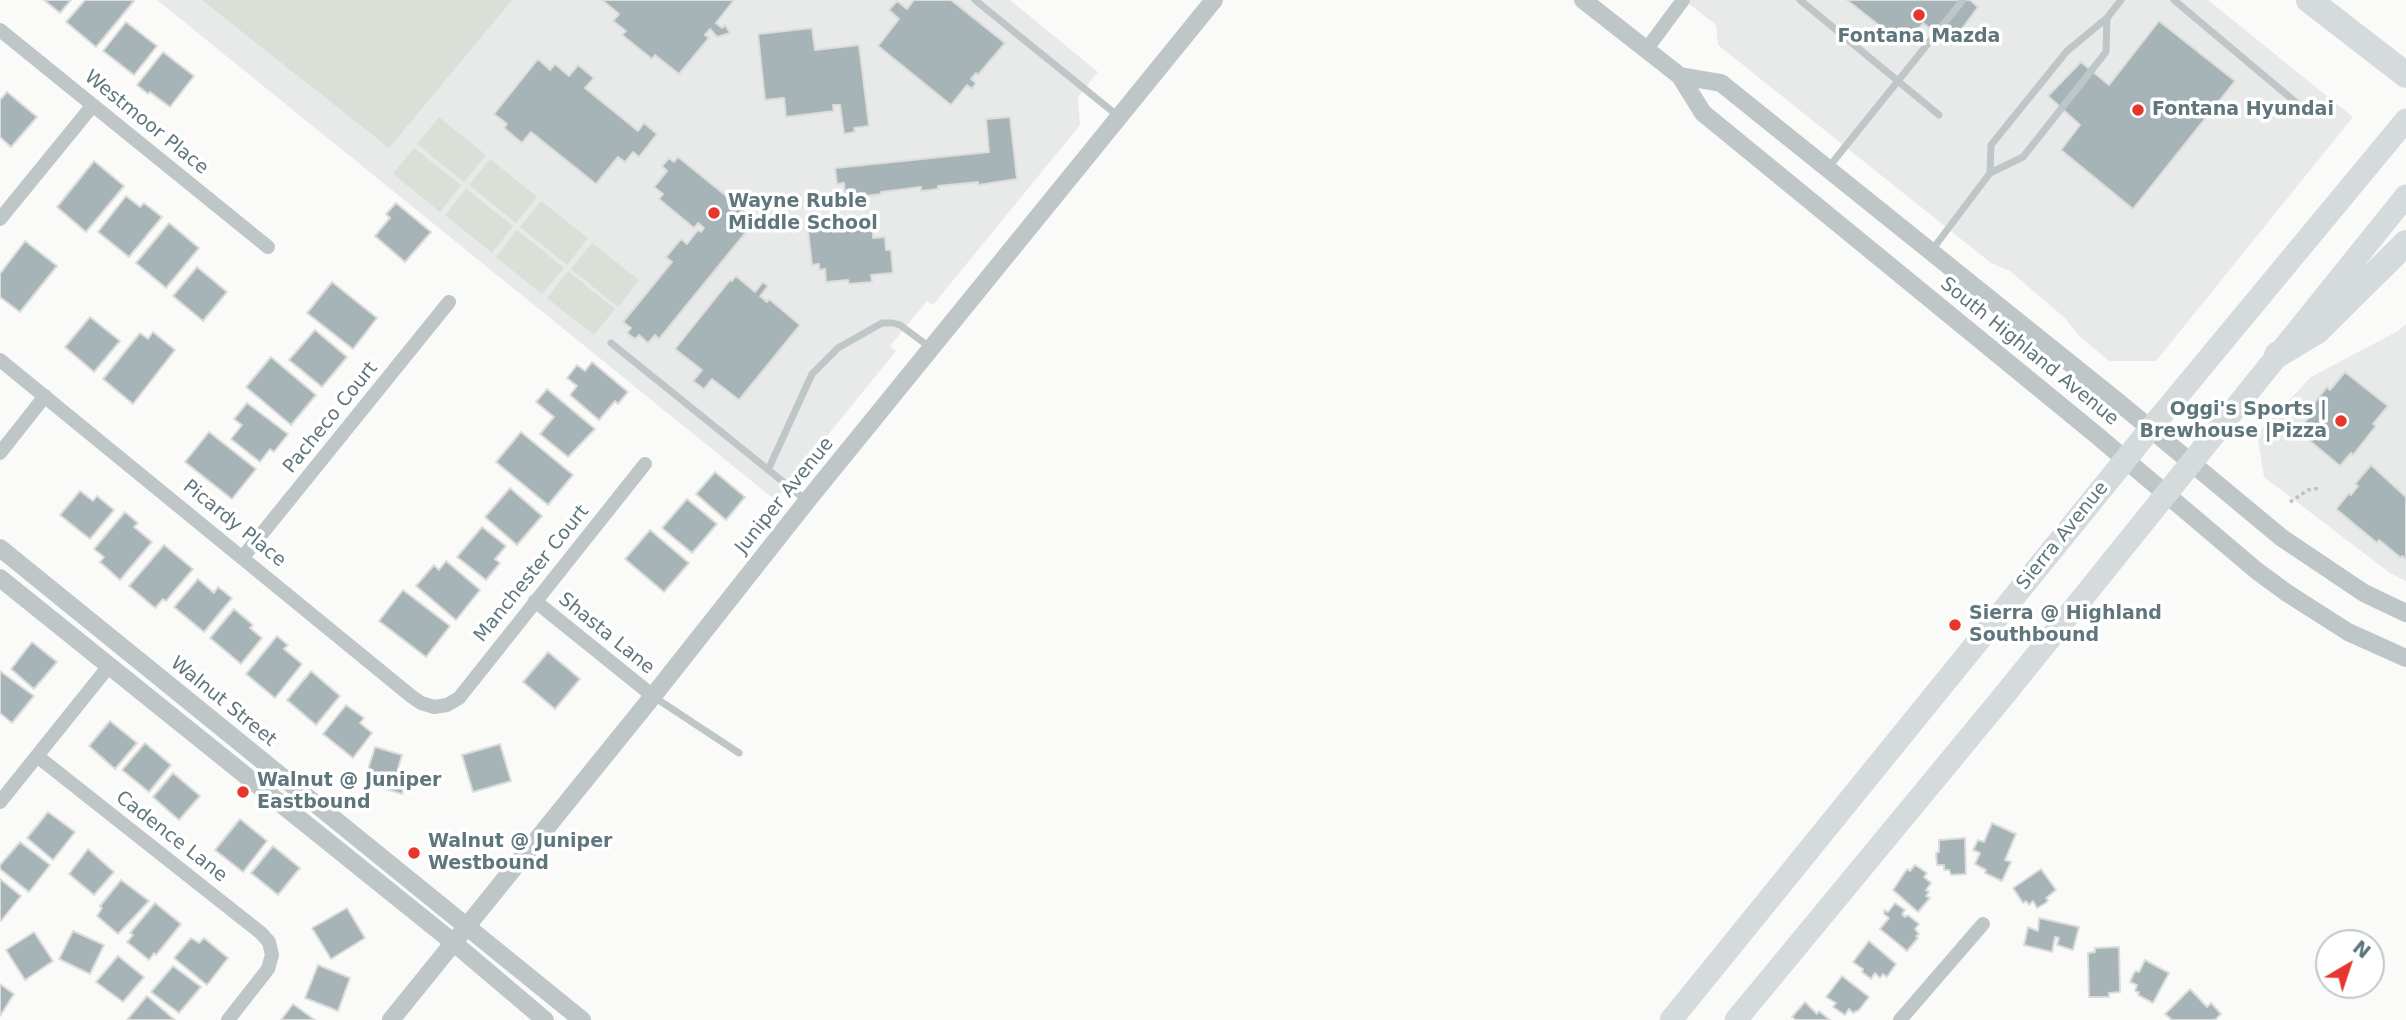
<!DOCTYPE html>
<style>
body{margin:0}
#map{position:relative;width:2406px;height:1020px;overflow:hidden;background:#fafaf8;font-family:"DejaVu Sans",sans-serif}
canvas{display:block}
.north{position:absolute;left:2315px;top:929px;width:70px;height:70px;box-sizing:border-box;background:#fff;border:2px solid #bfc8cb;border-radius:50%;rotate:39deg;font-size:19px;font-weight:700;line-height:28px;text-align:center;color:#5f767d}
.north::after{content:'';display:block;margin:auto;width:24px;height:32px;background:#e7362b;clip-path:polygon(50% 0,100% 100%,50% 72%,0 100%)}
</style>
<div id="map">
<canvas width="2406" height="1020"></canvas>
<div class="north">N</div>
</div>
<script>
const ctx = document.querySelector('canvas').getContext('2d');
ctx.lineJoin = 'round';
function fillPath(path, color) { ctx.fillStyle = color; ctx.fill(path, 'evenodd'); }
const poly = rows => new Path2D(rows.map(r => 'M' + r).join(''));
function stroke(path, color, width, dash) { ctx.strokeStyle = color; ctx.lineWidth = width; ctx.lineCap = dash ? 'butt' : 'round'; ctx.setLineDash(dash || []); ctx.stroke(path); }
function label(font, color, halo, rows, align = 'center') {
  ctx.font = font + ' "DejaVu Sans",sans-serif'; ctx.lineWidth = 7; ctx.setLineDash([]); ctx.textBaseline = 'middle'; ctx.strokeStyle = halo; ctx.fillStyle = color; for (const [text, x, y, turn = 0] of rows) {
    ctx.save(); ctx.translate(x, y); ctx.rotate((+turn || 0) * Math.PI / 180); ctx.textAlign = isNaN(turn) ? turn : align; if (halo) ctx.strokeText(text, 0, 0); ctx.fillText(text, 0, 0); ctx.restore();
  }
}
const built = poly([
 [157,0,1010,0,1098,72,1078,97,1080,125,933,305,927,301,890,346,896,351,775,500],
 [1684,0,2208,0,2353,117,2156,361,2109,361,2078,335,2066,319,2010,271,1991,263,1718,45,1716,25],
 [2406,324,2406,581,2390,573,2264,477,2257,434,2311,377,2398,331]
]);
const green = poly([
 [202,0,512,0,389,148],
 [439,117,486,155,464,182,417,144],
 [414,148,461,185,440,212,393,174],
 [490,159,537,197,516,223,469,185],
 [466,189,513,226,492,253,445,215],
 [541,201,588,238,567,265,520,227],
 [517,230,564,268,542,294,496,257],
 [592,243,639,280,618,307,571,269],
 [568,271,615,309,594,335,547,298]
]);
const building = poly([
 [44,0,71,0,60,13,44,0],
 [85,0,132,0,134,1,96,47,66,22,85,0],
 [602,0,734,0,716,23,722,28,725,25,730,33,717,37,710,29,705,35,709,38,679,74,655,55,652,59,622,35,626,31,613,21,619,14,602,0],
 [914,0,951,0,1005,43,978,75,976,73,971,79,976,83,972,89,967,85,951,105,878,46,899,19,889,10,897,1,907,9,914,0],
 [1847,0,1970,0,1978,7,1950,45,1923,23,1914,35,1908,31,1900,42,1847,0],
 [2159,21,2235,81,2133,209,2061,150,2080,125,2048,96,2081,62,2109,85,2159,21],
 [126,22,157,46,134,75,103,51,126,22],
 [812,28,815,50,859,45,869,126,854,128,855,132,844,134,840,105,833,105,834,111,786,117,784,98,765,100,758,34,812,28],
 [163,52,194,76,170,107,150,92,148,94,137,85,163,52],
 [538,59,550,70,555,64,569,76,578,65,594,78,585,88,638,131,644,123,657,134,639,157,633,152,625,162,618,157,596,184,531,132,522,143,504,128,507,124,494,114,538,59],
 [7,92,37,117,11,147,0,137,0,100,7,92],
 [1010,117,1017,179,978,185,978,182,938,186,938,189,921,191,921,187,881,192,881,194,866,196,865,193,845,195,844,183,837,184,835,168,989,152,986,119,1010,117],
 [678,157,756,220,659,339,655,335,648,343,639,335,635,339,627,333,631,328,623,322,672,262,666,257,681,239,687,244,698,230,701,232,704,228,698,223,694,228,659,199,663,194,654,187,667,171,662,166,669,158,674,162,678,157],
 [94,161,124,186,86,232,57,207,94,161],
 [126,196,140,207,144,203,162,217,129,257,98,232,126,196],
 [396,203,431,232,405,262,375,236,390,218,386,214,396,203],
 [169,223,199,248,166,288,136,263,169,223],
 [862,224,863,231,873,230,873,238,885,237,886,250,891,250,893,273,871,275,872,282,849,284,848,280,826,282,825,269,819,270,819,264,812,265,808,230,862,224],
 [25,241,57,266,20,312,0,297,0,274,25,241],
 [197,267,227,292,203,321,173,296,197,267],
 [736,276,755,292,763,282,768,286,760,296,767,302,769,299,800,325,739,400,712,379,704,389,693,381,702,370,675,349,730,280,732,281,736,276],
 [332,282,377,318,353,349,307,313,332,282],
 [90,317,120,341,94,372,65,347,90,317],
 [315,330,347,357,322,387,289,360,315,330],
 [153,332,175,350,133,404,103,379,140,333,148,339,153,332],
 [271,357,316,395,291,425,246,387,271,357],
 [592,362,628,392,618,404,615,401,599,420,570,395,577,386,567,378,577,365,585,371,592,362],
 [2345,372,2388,406,2373,424,2376,426,2353,455,2351,453,2340,466,2298,431,2308,418,2305,415,2327,387,2330,390,2345,372],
 [547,389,595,429,568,457,540,434,554,417,536,402,547,389],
 [247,403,288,434,274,452,270,449,260,462,231,439,242,425,234,419,247,403],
 [209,432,256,469,232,499,185,462,209,432],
 [521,432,573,475,548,505,496,462,521,432],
 [2371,465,2406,497,2406,559,2402,556,2401,558,2379,540,2377,543,2336,509,2349,493,2351,495,2358,486,2355,484,2371,465],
 [715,472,745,497,726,520,696,494,715,472],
 [510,488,542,516,517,545,485,517,510,488],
 [80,491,93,501,97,496,114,510,90,539,60,515,80,491],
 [687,499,717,524,692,553,662,528,687,499],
 [125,512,138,523,134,527,152,542,120,580,100,562,104,557,94,549,125,512],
 [482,527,506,546,495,559,500,563,486,580,457,557,482,527],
 [650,530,689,563,664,592,625,559,650,530],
 [164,545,193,569,166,601,163,599,155,608,129,586,164,545],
 [446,561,480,590,456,620,416,586,434,565,439,570,446,561],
 [198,579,214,593,218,587,232,598,204,632,174,607,198,579],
 [403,590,450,626,426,657,379,621,403,590],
 [234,609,253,625,250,628,262,638,241,664,210,638,234,609],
 [277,636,288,645,284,649,302,664,275,698,246,674,277,636],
 [32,642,57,662,34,689,11,669,32,642],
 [548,652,580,679,555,709,523,682,548,652],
 [0,671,34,696,12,723,0,713,0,671],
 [311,671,340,696,316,725,287,700,311,671],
 [346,705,364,718,360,723,372,733,353,758,323,734,346,705],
 [110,721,137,743,115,769,89,746,110,721],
 [145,743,171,765,149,792,122,770,145,743],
 [500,744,511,781,473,792,462,755,500,744],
 [375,747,402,755,398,769,408,772,402,794,364,782,375,747],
 [173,773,200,796,179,820,153,797,173,773],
 [48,812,75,832,53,860,27,838,48,812],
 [240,819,267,841,243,872,215,850,240,819],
 [1992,823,2016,834,2005,860,2011,862,2002,881,1985,873,1986,870,1975,864,1980,853,1973,850,1978,840,1984,842,1992,823],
 [1965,838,1966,874,1951,875,1949,870,1944,870,1944,865,1937,865,1936,853,1939,852,1939,840,1965,838],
 [20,842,50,865,29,892,0,869,0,865,20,842],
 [273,846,300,868,278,895,251,873,273,846],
 [88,849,114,872,94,895,69,874,88,849],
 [1915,865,1927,873,1924,877,1931,883,1926,890,1929,892,1926,896,1930,898,1918,912,1893,890,1907,869,1910,871,1915,865],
 [2041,869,2056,890,2046,898,2048,900,2046,903,2037,908,2033,901,2029,905,2026,901,2023,903,2013,888,2041,869],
 [0,879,21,896,1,921,0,921,0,879],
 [121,880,149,901,118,934,97,916,102,908,100,906,121,880],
 [155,903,181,924,156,955,154,953,149,960,127,942,133,935,130,933,155,903],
 [1895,903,1905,910,1902,914,1905,917,1908,915,1919,924,1915,929,1919,934,1916,936,1918,938,1907,951,1880,929,1889,918,1884,914,1884,910,1888,912,1895,903],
 [347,908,365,938,331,959,312,928,347,908],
 [2039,918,2079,927,2073,950,2057,945,2059,938,2055,937,2052,952,2024,945,2028,927,2038,931,2039,918],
 [73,931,104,945,90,974,59,959,73,931],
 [34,932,53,961,25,980,6,950,34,932],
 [191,938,199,943,204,938,228,958,207,985,174,958,191,938],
 [1869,941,1896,964,1887,977,1883,974,1880,978,1875,973,1871,979,1862,972,1863,969,1853,962,1869,941],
 [2119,947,2120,992,2109,993,2109,997,2089,997,2088,953,2095,952,2095,948,2119,947],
 [118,956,144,977,123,1002,96,982,118,956],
 [2145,960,2169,973,2153,1003,2138,995,2139,992,2135,991,2137,985,2130,982,2134,973,2136,971,2139,972,2145,960],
 [318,965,350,978,338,1011,305,998,318,965],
 [173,966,201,987,179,1013,151,992,173,966],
 [1842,976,1869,997,1859,1010,1853,1013,1849,1009,1845,1015,1833,1007,1836,1003,1826,997,1842,976],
 [0,984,14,994,0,1016,0,984],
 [2190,989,2207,1007,2211,1003,2221,1014,2215,1020,2172,1020,2165,1014,2190,989],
 [147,996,175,1020,127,1020,147,996],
 [1805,1002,1817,1014,1819,1011,1830,1020,1796,1020,1792,1017,1805,1002],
 [293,1004,315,1020,281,1020,293,1004]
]);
const path = poly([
 [2290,502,2308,490,2320,488]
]);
const service = poly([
 [975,0,1118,116],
 [1800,0,1939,115],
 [2174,0,2299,105],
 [1828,168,1963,0],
 [1990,173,1991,145,2067,51,2107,18,2121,0],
 [1932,250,1990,173,2023,157,2106,52,2107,18],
 [611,343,807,501],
 [768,470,812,374,838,348,882,323,893,323,900,325,931,348],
 [654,697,739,753]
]);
const minor = poly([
 [0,30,268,247],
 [1646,50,1683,0],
 [0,219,93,105],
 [0,360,411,696,421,703,434,707,447,705,459,698,645,464],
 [0,453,45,396],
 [243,557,449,302],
 [535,601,653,696],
 [37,756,261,933,269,942,272,955,268,969,228,1020],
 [0,802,109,666],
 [1900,1020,1983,924]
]);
const tertiary = poly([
 [1583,0,1680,76,1703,113,2094,433,2257,571,2287,593,2348,632,2406,658],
 [1680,76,1721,83,2117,401,2282,538,2364,593,2406,613],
 [0,548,582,1020],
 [0,578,454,943,545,1020],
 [391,1020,653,696,807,501,1214,0]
]);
const primary = poly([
 [1671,1020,2151,428,2406,120],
 [1736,1020,2006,693,2406,196]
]);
const motorway = poly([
 [2309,0,2406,75],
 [2277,355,2317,331,2406,243]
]);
const markers = [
 [1919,15,7,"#e7362b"],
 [2138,110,7,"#e7362b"],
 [714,213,7,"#e7362b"],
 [2341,421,7,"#e7362b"],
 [1955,625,7,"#e7362b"],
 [243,792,7,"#e7362b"],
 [414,853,7,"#e7362b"]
];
const poiNames = [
 ["Fontana Mazda",1919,37,"center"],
 ["Fontana Hyundai",2152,110],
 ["Wayne Ruble",728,202],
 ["Middle School",728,224],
 ["Oggi's Sports |",2327,410,"right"],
 ["Brewhouse |Pizza",2327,432,"right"],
 ["Sierra @ Highland",1969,614],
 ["Southbound",1969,636],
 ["Walnut @ Juniper",257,781],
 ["Eastbound",257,803],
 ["Walnut @ Juniper",428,842],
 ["Westbound",428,864]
];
const streetNames = [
 ["Westmoor Place",146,123,39],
 ["South Highland Avenue",2029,352,39],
 ["Pacheco Court",331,418,-51],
 ["Juniper Avenue",785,496,-51],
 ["Picardy Place",234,524,39],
 ["Sierra Avenue",2063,536,-51],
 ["Manchester Court",532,574,-51],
 ["Shasta Lane",606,634,39],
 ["Walnut Street",223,702,39],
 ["Cadence Lane",171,837,38]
];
fillPath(built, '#e8eae9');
fillPath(green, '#dbdfd7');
fillPath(building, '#a7b4b7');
stroke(building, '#dcdcda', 2);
stroke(path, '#bbc0c2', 3.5, [3.5, 3.5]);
stroke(service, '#bec6c8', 7);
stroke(minor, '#bec6c8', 14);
stroke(tertiary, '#bec6c8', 18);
stroke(primary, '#d5dbdd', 23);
stroke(motorway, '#d5dbdd', 26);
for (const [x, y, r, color] of markers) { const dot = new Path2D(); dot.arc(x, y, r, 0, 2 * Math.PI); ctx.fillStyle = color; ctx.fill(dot); stroke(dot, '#fff', 2.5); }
label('bold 19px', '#5f767d', '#fff', poiNames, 'left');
label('19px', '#5f767d', '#fff', streetNames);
</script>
